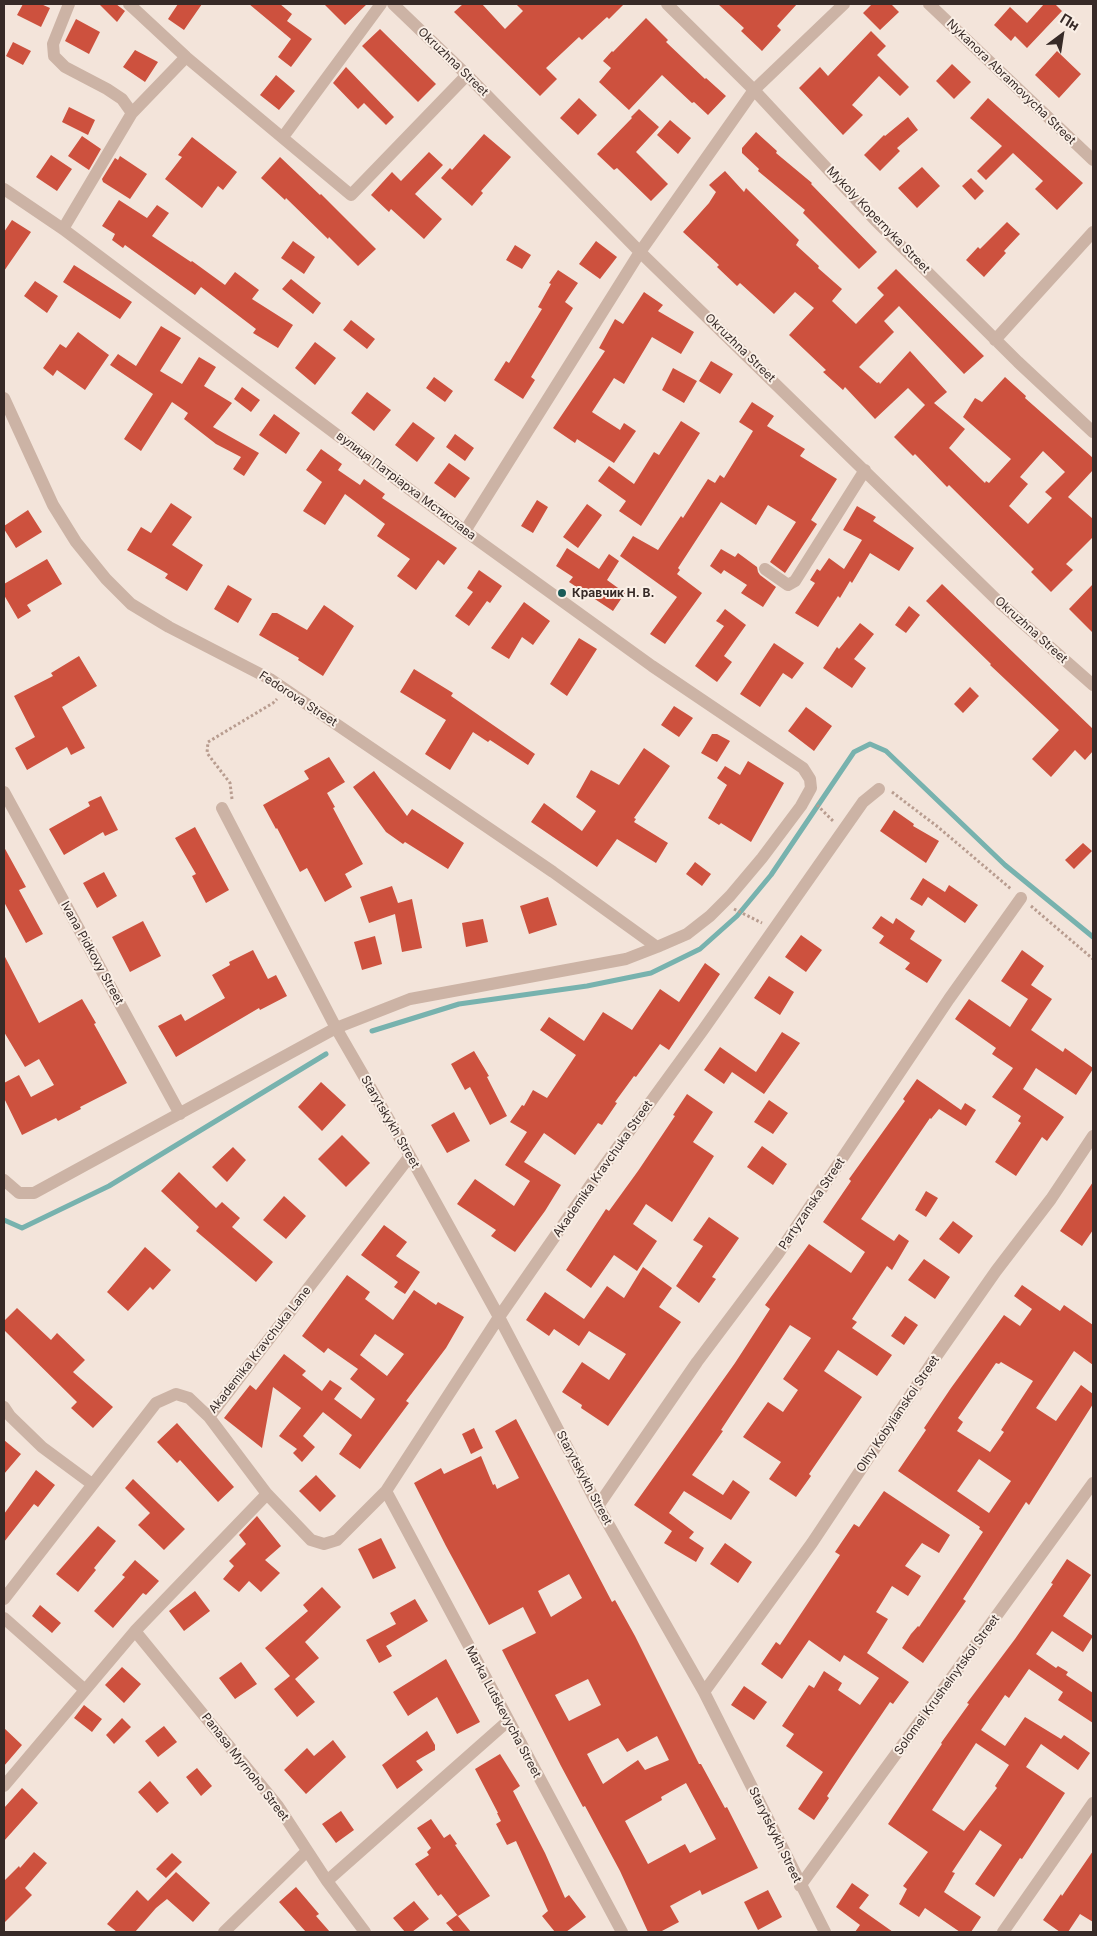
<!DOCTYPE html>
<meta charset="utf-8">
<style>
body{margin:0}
#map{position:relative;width:1097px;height:1936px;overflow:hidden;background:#f3e4da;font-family:Inter,sans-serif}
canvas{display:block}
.frame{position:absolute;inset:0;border:5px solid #372a27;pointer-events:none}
.north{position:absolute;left:1037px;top:10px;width:50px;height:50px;-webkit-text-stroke:4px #faefe6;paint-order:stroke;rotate:31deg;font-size:14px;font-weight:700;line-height:20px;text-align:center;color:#372a27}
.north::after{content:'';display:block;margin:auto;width:18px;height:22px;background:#372a27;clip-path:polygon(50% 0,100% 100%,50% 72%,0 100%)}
</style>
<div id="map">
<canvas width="1097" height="1936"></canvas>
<div class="frame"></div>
<div class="north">Пн</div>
</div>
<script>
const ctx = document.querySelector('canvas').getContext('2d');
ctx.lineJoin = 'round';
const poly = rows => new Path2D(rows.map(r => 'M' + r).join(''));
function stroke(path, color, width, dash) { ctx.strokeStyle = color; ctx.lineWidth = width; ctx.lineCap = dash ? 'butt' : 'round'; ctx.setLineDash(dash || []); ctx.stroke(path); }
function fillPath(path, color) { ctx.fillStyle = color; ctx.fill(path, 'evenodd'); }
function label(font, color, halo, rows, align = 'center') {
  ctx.font = font + ' Inter,sans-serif'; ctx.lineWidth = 4; ctx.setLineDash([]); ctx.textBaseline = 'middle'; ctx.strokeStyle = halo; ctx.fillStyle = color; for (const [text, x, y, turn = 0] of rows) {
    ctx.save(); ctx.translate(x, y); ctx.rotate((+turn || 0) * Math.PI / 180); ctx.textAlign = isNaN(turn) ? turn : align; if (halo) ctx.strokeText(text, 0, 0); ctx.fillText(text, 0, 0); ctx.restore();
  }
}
const stream = poly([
 [372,1031,459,1004,587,986,651,973,700,949,737,916,771,875,854,752,870,744,886,751,1005,865,1093,937],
 [4,1220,22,1228,109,1186,326,1054]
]);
const building = poly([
 [23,4,41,4,50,8,41,27,17,15],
 [99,4,116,4,125,11,117,22],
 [178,4,202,4,184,30,168,19],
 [249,4,280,4,292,14,287,21,312,39,291,67,278,57,291,39],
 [324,4,367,4,345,25],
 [463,4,482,4,505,29,523,11,516,4,624,4,609,19,607,17,582,40,579,37,546,68,557,79,540,96,454,12],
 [718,4,797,4,777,26,781,30,762,51,741,31,744,28],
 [872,4,891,4,899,12,880,30,863,13],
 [1044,4,1055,4,1062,11,1027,48,1015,36,1011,41,994,25,1010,7,1027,23],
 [646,18,668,40,666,42,705,79,706,78,726,96,708,115,694,102,692,103,662,75,629,110,599,82,611,68,603,61,612,51,613,52],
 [76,19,100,32,89,54,65,41],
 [380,29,436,84,418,102,362,46],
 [871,31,886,46,877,55,909,87,900,96,879,76,852,105,863,115,843,135,799,88,820,67,828,76],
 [13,42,31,51,23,65,6,56],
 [135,50,158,62,145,82,123,67],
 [1057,51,1081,74,1059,98,1035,75],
 [952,64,971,82,954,99,936,81],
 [346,67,394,117,386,125,364,103,358,109,333,83],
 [276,75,295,91,279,110,260,95],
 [579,98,597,115,578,135,560,118],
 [988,98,1083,183,1057,210,1035,189,1043,181,1013,153,986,180,977,171,1002,146,970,118],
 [69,107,95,120,88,135,62,122],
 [639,109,659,127,636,152,668,184,651,201,617,168,614,170,597,154,632,118,631,117],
 [908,117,918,130,897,148,900,151,880,171,864,155,884,135,885,136],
 [670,120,691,138,678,154,657,135],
 [756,132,777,151,776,153,812,183,811,184,877,252,859,269,803,213,805,210,758,171,759,169,742,153,742,148],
 [484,134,511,157,481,191,483,193,472,206,441,178,450,168,452,170],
 [82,136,101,149,89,170,68,156],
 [192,137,237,172,223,190,218,186,202,208,165,179,182,157,178,155],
 [429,152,443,165,415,194,442,219,424,239,391,209,389,212,371,195,392,172,401,181],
 [51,155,72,169,57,191,36,177],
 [120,156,147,174,130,199,103,182,102,179,115,158,118,160],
 [280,157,320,195,321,194,376,249,358,266,329,237,328,239,286,198,285,200,261,178],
 [922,167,940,186,917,208,898,188],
 [725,171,744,192,746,188,799,240,796,245,819,266,818,268,842,289,832,301,856,324,884,295,877,288,896,269,984,356,964,374,899,306,884,321,894,332,859,367,877,383,879,382,880,384,910,351,947,392,934,403,965,429,949,448,985,483,986,481,989,483,1011,459,963,417,975,398,982,402,1005,377,1026,396,1025,398,1093,458,1093,470,1068,497,1093,519,1093,537,1066,564,1073,570,1051,592,1031,572,1034,569,949,485,947,487,915,454,913,456,894,437,925,405,908,388,875,419,845,387,843,390,823,372,826,370,789,335,814,308,795,292,774,314,740,283,737,286,717,267,719,265,683,232,709,203,716,192,709,185],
 [1043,451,1065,472,1045,492,1052,498,1028,524,1009,506,1028,484,1020,477],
 [971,178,984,191,975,200,962,186],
 [119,200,147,218,157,205,169,213,152,236,191,262,192,261,225,285,235,272,259,290,252,299,293,325,278,348,253,333,256,329,201,287,195,295,125,245,123,248,112,240,115,234,102,226],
 [12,220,31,232,4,271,4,232],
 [1007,222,1020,234,1004,251,1006,253,984,277,966,260,978,247,980,249],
 [293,241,315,257,304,274,281,258],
 [596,241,617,257,600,279,579,264],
 [515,245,531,255,522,269,506,260],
 [74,265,132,302,120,319,63,282],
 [558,270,578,283,565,302,573,308,531,377,535,380,523,399,494,380,506,361,509,363,542,309,538,307,551,284,549,283],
 [291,279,321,303,313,314,282,289],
 [35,281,58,296,47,313,24,296],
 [644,292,663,305,658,311,694,332,681,354,652,337,624,384,614,378,592,412,620,430,624,423,636,431,614,463,577,439,575,443,553,428,605,351,599,348,615,319,623,324],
 [351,320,375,339,367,349,343,330],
 [161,326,181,338,160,371,182,384,199,357,216,367,204,386,232,403,213,427,259,453,244,476,233,469,241,457,216,444,184,419,188,413,172,402,141,451,124,439,153,394,110,365,118,354,136,366],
 [78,332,109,355,85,390,57,370,53,376,43,368,60,344,66,348],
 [315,342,336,358,315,385,295,368],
 [711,361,733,374,720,394,699,381],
 [673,368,697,381,684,403,662,390],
 [434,377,453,391,445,402,426,388],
 [242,387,260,400,251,412,234,399],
 [367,392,391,410,374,431,351,413],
 [752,402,774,416,767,426,805,449,800,456,837,479,811,520,817,524,785,573,770,562,796,522,768,505,756,525,721,502,678,568,680,570,677,574,702,593,665,644,650,634,677,597,620,556,633,536,658,550,681,516,683,518,708,479,715,483,720,475,724,478,753,431,739,422],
 [274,414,300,433,286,454,259,435],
 [681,421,700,433,641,526,619,511,626,501,598,481,609,466,634,484,654,452,659,455],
 [413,422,435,438,417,462,395,445],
 [455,434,474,448,465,461,446,447],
 [321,449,342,464,338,470,360,485,364,479,385,494,382,498,457,548,444,565,438,560,416,590,397,576,410,559,377,536,385,524,345,494,325,525,303,511,322,482,306,470],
 [449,463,470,478,455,498,434,483],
 [537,500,548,507,533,533,521,526],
 [171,503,192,517,172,545,203,565,187,591,165,578,168,574,127,550,141,527,151,533],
 [587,504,602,515,578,548,563,537],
 [857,506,876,517,873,521,914,548,899,571,870,553,852,583,850,581,840,598,838,596,818,627,795,613,815,583,810,580,817,569,820,571,829,558,844,569,862,540,843,530],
 [28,510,42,532,16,548,4,529,4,526],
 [567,548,599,569,609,554,619,561,607,580,625,593,613,611,569,582,573,577,556,566],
 [721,549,735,557,738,553,757,567,758,572,760,575,776,587,763,607,741,593,747,585,724,570,721,574,710,566],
 [47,559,62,584,27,605,31,611,18,619,4,595,4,584],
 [479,570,502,586,490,603,487,601,469,626,455,616,473,592,467,588],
 [942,584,1093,729,1093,751,1085,760,1075,750,1051,777,1032,759,1059,730,990,665,991,664,926,601],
 [1093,584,1093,633,1069,609],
 [228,585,252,599,238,623,214,609],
 [524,602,550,621,533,645,522,637,509,659,491,648],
 [324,605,354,626,323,676,298,660,299,658,259,635,272,613,277,613,307,630],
 [909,606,920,615,906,633,895,625],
 [725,609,746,625,724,656,732,662,717,682,695,666,724,626,716,621],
 [860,623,874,634,854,659,866,668,852,688,823,668,837,647,839,649],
 [579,638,597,649,567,696,550,684],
 [774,643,804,663,792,679,783,673,760,707,740,694],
 [79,656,97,686,62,707,85,748,71,755,67,747,27,770,15,748,35,737,14,696,53,676,51,673],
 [414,669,453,693,451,696,535,754,528,765,490,740,488,742,473,732,450,770,425,754,446,720,400,692],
 [970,687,979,696,963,713,954,704],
 [674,706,693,718,679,737,661,725],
 [806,707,832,726,814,751,788,731],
 [712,734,717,734,730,741,717,762,701,753],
 [644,748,670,766,634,818,636,819,634,822,668,843,656,863,617,839,597,867,531,822,544,803,582,831,596,811,576,797,591,770,619,785],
 [329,757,345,782,327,793,335,807,333,808,363,864,345,874,352,887,325,902,307,868,300,872,277,828,276,829,263,805,309,779,304,771],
 [748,761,784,783,751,842,721,823,719,825,708,818,727,785,717,778,725,766,740,775],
 [374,771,407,816,412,809,464,843,448,869,405,842,403,844,386,832,353,787],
 [101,796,118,830,105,836,103,832,64,855,49,829,90,806,88,802],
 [894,810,914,824,913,826,939,841,926,863,880,831],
 [195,827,229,890,206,903,192,876,196,874,175,838],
 [1083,843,1092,851,1074,869,1065,860],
 [4,847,26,887,19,890,43,934,26,943,4,902],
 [695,862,711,874,702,886,686,874],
 [104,872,117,896,97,908,83,883],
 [923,878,945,892,949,885,978,905,965,923,928,897,922,906,910,899],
 [392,886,398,903,412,899,422,948,402,952,395,914,369,923,360,897],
 [548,897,557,925,529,934,520,906],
 [881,916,893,924,896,918,915,931,910,939,942,960,927,983,905,969,910,963,879,943,884,936,872,928],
 [483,919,488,942,466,947,462,923],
 [143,921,161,956,130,972,112,937],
 [801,935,822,950,806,972,785,957],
 [375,936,382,964,362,970,354,942],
 [253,950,268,979,276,975,287,996,260,1010,259,1008,176,1057,158,1026,181,1014,185,1021,225,998,212,975,230,965,229,962],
 [1022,950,1044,966,1031,985,1052,999,1031,1030,1063,1052,1065,1048,1093,1068,1093,1069,1076,1095,1036,1068,1023,1089,1064,1117,1047,1141,1042,1137,1016,1176,995,1162,1021,1123,1018,1121,1021,1116,992,1097,1013,1068,992,1054,996,1048,955,1019,969,999,1010,1027,1028,999,1001,981],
 [4,955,39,1023,82,999,96,1023,94,1024,127,1083,80,1107,81,1109,58,1121,56,1118,22,1135,4,1098,4,1083,19,1075,31,1097,54,1085,39,1059,25,1067,4,1032],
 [705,963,720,974,669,1050,660,1044,636,1077,634,1076,615,1102,617,1103,602,1125,598,1123,575,1155,544,1133,524,1162,561,1185,545,1211,515,1252,491,1236,496,1230,457,1204,475,1179,514,1206,530,1181,505,1165,527,1132,510,1122,522,1105,524,1106,533,1090,547,1098,576,1055,540,1030,549,1017,584,1041,603,1012,632,1030,660,989,679,1002],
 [769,976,794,992,780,1015,754,998],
 [782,1032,800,1043,764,1094,732,1072,724,1084,704,1070,720,1047,756,1072],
 [474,1051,489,1076,487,1077,507,1116,490,1125,470,1087,465,1090,451,1064],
 [917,1079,961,1110,965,1103,976,1110,966,1126,939,1109,931,1119,930,1118,861,1219,894,1241,899,1234,909,1241,892,1270,887,1266,852,1319,857,1322,852,1328,892,1355,877,1376,838,1350,824,1371,862,1397,809,1474,811,1476,796,1497,769,1479,781,1462,743,1437,768,1402,783,1412,798,1390,783,1379,811,1338,790,1325,721,1430,723,1431,692,1475,723,1495,733,1480,750,1492,731,1520,684,1491,669,1513,694,1532,689,1538,704,1548,696,1562,664,1543,672,1531,634,1505,735,1363,770,1309,765,1305,809,1244,851,1273,865,1252,823,1222,851,1181,849,1179,905,1101,903,1099],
 [321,1082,346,1105,322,1131,298,1107],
 [687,1094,713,1112,693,1142,714,1156,672,1222,646,1204,633,1224,657,1241,637,1271,614,1255,591,1288,566,1270,606,1209,609,1211,638,1171,675,1116,673,1115],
 [769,1100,788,1113,773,1134,754,1122],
 [454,1112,470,1141,447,1153,431,1125],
 [342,1135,370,1163,346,1187,318,1159],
 [762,1146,787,1164,773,1185,747,1167],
 [233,1147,246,1160,227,1182,212,1167],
 [179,1172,216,1208,222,1202,240,1218,232,1227,273,1262,256,1282,196,1231,199,1227,161,1191],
 [1093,1182,1093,1230,1082,1246,1060,1231],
 [926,1191,938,1198,926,1217,915,1210],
 [284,1196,306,1216,286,1239,263,1220],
 [709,1217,739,1238,712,1277,716,1279,699,1303,676,1286,703,1246,693,1240],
 [953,1221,973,1236,959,1254,939,1239],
 [384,1225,407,1242,396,1256,420,1272,405,1294,394,1287,398,1282,361,1255],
 [145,1247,171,1270,153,1290,150,1287,128,1311,107,1292],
 [924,1259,950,1277,935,1299,908,1280],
 [643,1267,672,1288,659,1307,681,1322,608,1426,581,1408,582,1405,562,1392,582,1362,609,1380,626,1354,589,1331,579,1346,554,1329,549,1336,526,1320,545,1292,584,1319,607,1286,624,1298],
 [347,1275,370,1292,365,1299,393,1320,414,1290,436,1305,438,1302,464,1317,446,1348,406,1401,409,1403,360,1469,339,1454,352,1435,323,1412,303,1436,315,1447,302,1462,293,1453,297,1449,279,1436,301,1408,273,1387,262,1448,224,1418,250,1385,256,1390,284,1354,306,1371,302,1375,322,1391,330,1380,342,1388,334,1399,361,1419,375,1399,350,1379,358,1369,328,1348,324,1353,302,1336],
 [375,1334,404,1354,387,1376,360,1355],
 [1022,1285,1060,1311,1064,1305,1093,1325,1093,1365,1074,1351,1036,1408,1056,1421,1081,1385,1093,1394,1093,1404,1029,1505,1026,1502,963,1599,966,1601,923,1663,902,1648,911,1634,918,1626,919,1627,983,1532,979,1529,980,1527,898,1471,926,1430,924,1428,951,1388,1004,1315,1020,1326,1032,1309,1014,1296],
 [1001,1362,1033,1381,1001,1430,1004,1432,990,1452,957,1431,963,1422,958,1418,996,1363,999,1364],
 [979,1459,1011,1481,989,1513,957,1491],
 [17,1308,51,1340,57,1333,85,1360,73,1372,113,1407,93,1428,71,1408,77,1402,4,1330,4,1321],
 [905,1316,918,1325,904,1345,891,1336],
 [516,1419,612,1602,615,1600,635,1636,699,1764,701,1764,725,1808,727,1807,758,1868,702,1895,700,1890,670,1906,679,1922,660,1932,648,1932,620,1871,585,1806,583,1807,561,1766,502,1650,536,1633,523,1607,489,1625,446,1546,414,1483,441,1468,444,1474,481,1456,493,1485,495,1484,497,1489,519,1478,495,1431],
 [569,1574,582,1598,551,1617,538,1591],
 [588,1679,601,1705,569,1721,555,1695],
 [657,1736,669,1760,645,1770,638,1760,603,1784,587,1754,618,1738,627,1752],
 [686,1783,716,1839,690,1853,685,1844,648,1864,625,1821,662,1800,661,1797],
 [177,1423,234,1487,218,1502,180,1460,177,1463,157,1442],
 [474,1428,483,1448,471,1454,462,1434],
 [4,1440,21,1454,4,1474],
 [36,1470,55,1485,38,1507,34,1504,4,1542,4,1514],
 [316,1475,336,1496,320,1512,299,1491],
 [133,1479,185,1529,164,1550,138,1525,150,1513,125,1488],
 [884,1491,950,1535,939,1553,922,1543,905,1566,921,1576,908,1596,892,1586,876,1612,888,1619,867,1653,909,1682,893,1704,890,1702,852,1758,827,1796,829,1798,814,1820,798,1809,823,1772,786,1746,794,1734,782,1726,809,1685,814,1688,824,1671,842,1683,838,1690,860,1705,879,1678,844,1655,840,1662,809,1640,782,1679,761,1664,776,1642,780,1645,840,1555,835,1552,854,1524,859,1527],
 [257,1516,281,1546,265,1560,280,1573,261,1592,249,1581,239,1592,223,1579,234,1566,229,1561,246,1544,239,1535],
 [98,1526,116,1541,94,1568,96,1570,78,1592,56,1574],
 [381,1538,396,1568,373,1579,358,1549],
 [725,1543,752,1562,738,1583,710,1564],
 [1067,1559,1091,1575,1063,1616,1093,1636,1083,1652,1052,1631,1036,1654,1056,1668,1058,1666,1068,1672,1066,1675,1093,1693,1093,1723,1058,1700,1063,1692,1029,1669,1009,1698,1005,1695,981,1730,1005,1746,1025,1717,1061,1739,1064,1735,1090,1753,1078,1770,1041,1744,1026,1767,1065,1793,1022,1859,1020,1858,994,1897,975,1884,1002,1845,980,1830,952,1872,955,1873,944,1892,981,1917,971,1932,960,1932,925,1908,919,1917,899,1904,907,1889,903,1886,928,1852,888,1824,942,1744,941,1743,969,1704,967,1703,1015,1639,1053,1584,1051,1583],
 [976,1743,1009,1765,995,1786,997,1788,964,1831,932,1810],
 [135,1560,159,1581,146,1595,143,1593,113,1628,94,1611,125,1577,122,1575],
 [322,1587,341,1607,305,1642,319,1658,295,1679,315,1702,297,1717,274,1689,290,1676,265,1648,308,1611,303,1605],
 [195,1591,210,1611,184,1631,169,1611],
 [415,1599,428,1621,386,1646,392,1656,379,1663,366,1640,396,1624,390,1613],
 [40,1605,61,1623,52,1633,32,1616],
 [446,1659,480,1722,457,1734,437,1697,408,1716,393,1692],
 [241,1662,257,1684,235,1699,219,1678],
 [122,1667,141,1684,124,1703,105,1685],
 [744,1686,767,1702,754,1720,731,1705],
 [84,1705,102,1719,92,1732,74,1718],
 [122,1718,131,1727,114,1744,106,1735],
 [164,1726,177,1742,158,1757,145,1741],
 [4,1728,22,1745,4,1766],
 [427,1731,435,1745,435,1750,416,1761,423,1770,397,1789,382,1765],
 [333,1740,346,1757,306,1794,284,1770,307,1748,314,1756],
 [500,1754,520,1786,513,1791,545,1853,565,1898,569,1895,586,1917,566,1932,555,1932,542,1916,548,1911,516,1841,507,1845,496,1824,501,1821,497,1813,498,1813,475,1769],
 [197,1768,212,1786,201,1796,186,1777],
 [150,1781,169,1803,157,1813,138,1792],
 [22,1788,38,1803,4,1841,4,1808],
 [341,1811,354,1830,336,1843,322,1824],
 [431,1819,444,1838,450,1834,457,1844,455,1845,490,1896,458,1916,441,1894,438,1896,415,1864,429,1855,427,1852,431,1848,417,1828],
 [1093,1851,1093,1922,1080,1914,1068,1932,1060,1932,1043,1920,1061,1894,1062,1896],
 [34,1852,47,1863,25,1888,32,1895,4,1923,4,1881,19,1866,20,1868],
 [172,1853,182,1862,166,1878,156,1869],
 [176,1872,210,1903,193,1922,167,1899,156,1908,135,1932,117,1932,107,1924,137,1890,148,1901],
 [852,1883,869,1895,859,1908,893,1932,855,1932,860,1925,836,1907],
 [296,1887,319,1914,316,1916,330,1932,306,1932,279,1902],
 [768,1890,782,1917,758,1930,744,1902],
 [414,1901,429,1919,412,1932,405,1932,393,1918],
 [457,1915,471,1932,454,1932,446,1923]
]);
const path = poly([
 [892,792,938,827,1011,889],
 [232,799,230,783,207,753,208,742,273,703,277,699],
 [817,805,834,822],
 [1031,906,1093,959],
 [734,909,762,923]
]);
const minor = poly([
 [69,4,53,44,54,56,65,67,107,89,122,99,132,113],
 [393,4,467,75,640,252,1000,603,1093,685],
 [667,4,754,90,875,220,1018,362,1093,432],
 [929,4,1093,160],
 [186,57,351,195,467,75],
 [283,137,381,4],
 [4,189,63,229,465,531,652,666,803,768,810,779,811,788,801,806,762,858,730,896,710,916,687,934,657,947,626,959,410,999,336,1028,34,1193,19,1193,4,1180],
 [63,229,132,113,186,57,129,4],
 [995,340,1093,232],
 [4,398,53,505,76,542,106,579,131,604,169,627,270,679,553,872,657,947],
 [465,531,640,252,754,90,844,4],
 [765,569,788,585,795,581,865,470],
 [4,792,180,1114],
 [222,808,336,1028,410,1156,499,1317,598,1506,704,1692,825,1932],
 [4,1407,10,1416,42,1447,92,1484],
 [209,1417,410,1156],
 [386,1491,622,1932],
 [598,1506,697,1362,778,1254,949,999,1021,898],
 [4,1599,156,1403,176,1394,189,1398,209,1417,267,1494,311,1540,324,1544,337,1540,386,1491,499,1317,601,1170,703,1030,863,802,879,789],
 [4,1618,85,1690],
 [135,1631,278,1806,327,1881,365,1932],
 [704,1692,812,1543,933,1361,996,1271,1051,1199,1093,1136],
 [4,1786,135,1631,267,1494],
 [327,1881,508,1721],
 [800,1886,1093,1483],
 [224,1932,307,1851],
 [1003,1932,1093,1803]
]);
const markers = [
 [562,593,5,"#1a5b58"]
];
const streetNames = [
 ["Okruzhna Street",453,62,44],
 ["Nykanora Abramovycha Street",1011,82,44],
 ["Mykoly Kopernyka Street",878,220,46],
 ["Okruzhna Street",740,348,44],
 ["вулиця Патріарха Мстислава",406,486,37],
 ["Okruzhna Street",1031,630,42],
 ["Fedorova Street",298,699,33],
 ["Ivana Pidkovy Street",92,953,61],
 ["Starytskykh Street",390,1122,60],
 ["Akademika Kravchuka Street",603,1169,-55],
 ["Partyzanska Street",812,1204,-56],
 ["Akademika Kravchuka Lane",260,1350,-52],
 ["Olhy Kobylianskoi Street",898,1414,-56],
 ["Starytskykh Street",584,1478,62],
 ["Solomei Krushelnytskoi Street",947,1685,-54],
 ["Marka Lutskevycha Street",503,1712,62],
 ["Panasa Myrnoho Street",245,1767,52],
 ["Starytskykh Street",775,1835,64]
];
const poiNames = [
 ["Кравчик Н. В.",572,593]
];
stroke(stream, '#77b2ae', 5);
fillPath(building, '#cd513e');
stroke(path, '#b89c8f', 3, [2.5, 2.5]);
stroke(minor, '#ccb3a5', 12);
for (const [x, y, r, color] of markers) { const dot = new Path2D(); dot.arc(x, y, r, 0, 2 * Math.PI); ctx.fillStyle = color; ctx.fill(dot); stroke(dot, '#faefe6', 2); }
label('12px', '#372a27', '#faefe6', streetNames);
label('bold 12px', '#372a27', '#faefe6', poiNames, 'left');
</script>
